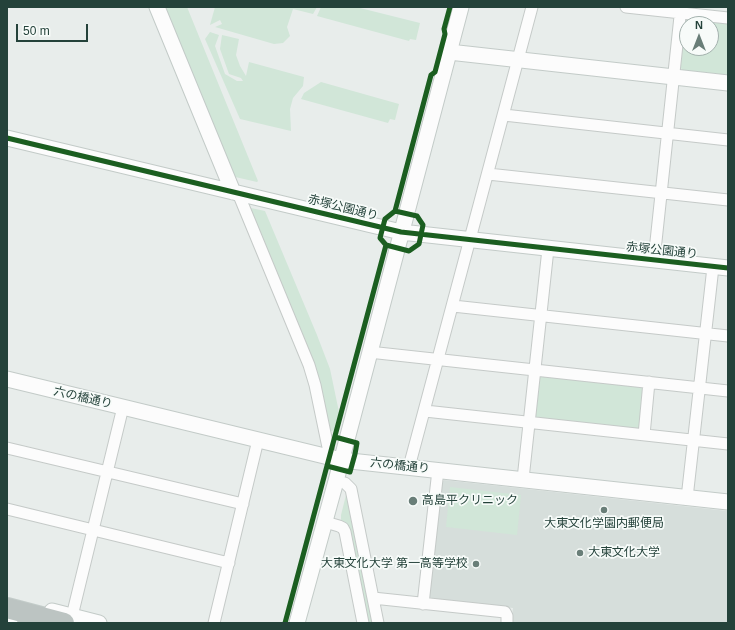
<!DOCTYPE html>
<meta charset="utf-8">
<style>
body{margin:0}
#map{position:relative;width:735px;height:630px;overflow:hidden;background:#e8edeb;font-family:Arial,sans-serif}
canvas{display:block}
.frame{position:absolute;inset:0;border:8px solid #24423a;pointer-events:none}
.north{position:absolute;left:679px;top:16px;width:40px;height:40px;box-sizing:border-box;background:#f7fbf9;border:1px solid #a3b1ad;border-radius:50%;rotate:0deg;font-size:11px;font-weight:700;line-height:16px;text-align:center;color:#24423a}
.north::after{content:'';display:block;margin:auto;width:14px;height:18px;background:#697e78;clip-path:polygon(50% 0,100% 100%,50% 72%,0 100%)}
.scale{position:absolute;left:16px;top:24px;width:72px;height:18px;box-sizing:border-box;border:2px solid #24423a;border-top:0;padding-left:5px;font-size:12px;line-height:14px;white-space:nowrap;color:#24423a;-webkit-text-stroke:3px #f7fbf9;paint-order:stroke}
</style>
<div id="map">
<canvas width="735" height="630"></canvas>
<div class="frame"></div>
<div class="north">N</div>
<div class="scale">50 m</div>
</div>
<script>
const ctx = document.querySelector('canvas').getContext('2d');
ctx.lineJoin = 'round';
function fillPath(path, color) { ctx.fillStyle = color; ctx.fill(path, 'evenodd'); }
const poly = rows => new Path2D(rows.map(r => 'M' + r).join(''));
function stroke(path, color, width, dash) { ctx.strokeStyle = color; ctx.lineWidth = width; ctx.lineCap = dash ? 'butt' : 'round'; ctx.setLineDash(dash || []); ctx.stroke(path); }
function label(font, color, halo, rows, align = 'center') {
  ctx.font = font + ' Arial,"Noto Sans JP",sans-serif'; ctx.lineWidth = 3.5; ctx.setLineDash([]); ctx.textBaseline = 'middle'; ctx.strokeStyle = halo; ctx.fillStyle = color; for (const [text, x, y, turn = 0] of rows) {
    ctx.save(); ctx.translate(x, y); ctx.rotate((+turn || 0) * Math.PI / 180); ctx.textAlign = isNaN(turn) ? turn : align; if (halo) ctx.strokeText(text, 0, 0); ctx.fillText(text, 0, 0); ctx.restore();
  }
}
const built = poly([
 [444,480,728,511,728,623,511,623,513,608,432,600,428,596,441,483]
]);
const green = poly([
 [162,7,187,7,258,181,257,182,231,176],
 [215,7,317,7,313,14,293,9,287,27,290,36,283,43,274,44,215,27,222,24,220,20,210,25],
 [321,7,356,7,420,23,416,40,410,39,409,41,317,16],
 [688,19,728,23,728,75,682,70,680,66,684,22],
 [687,24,711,24,711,48,687,48],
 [210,32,219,35,215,46,225,74,237,81,243,81,241,78,229,74,220,49,222,35,239,39,236,55,240,66,246,76,249,62,304,77,303,86,293,98,290,109,291,131,240,119,205,39],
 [321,82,399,104,395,120,390,119,388,123,301,99,304,93],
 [251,208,265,211,317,335,330,369,339,412,334,430,328,433,249,210],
 [542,375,642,386,646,389,642,426,638,430,537,419,534,416,538,377],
 [450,487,521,495,517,535,446,527],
 [349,494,375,623,366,623,345,523,341,521,341,515,346,495]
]);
const street = poly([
 [626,7,728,18],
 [504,115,728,140],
 [488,174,728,200],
 [238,193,309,365,315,385,330,457],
 [654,260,681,7],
 [453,306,728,336],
 [369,352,728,391],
 [425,411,728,444],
 [644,435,649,382],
 [7,448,243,504],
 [409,467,532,7],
 [523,479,548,249],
 [336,481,345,483,351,489,378,623],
 [687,498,713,267],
 [7,509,229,563],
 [325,522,339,526,343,528,345,532,363,623],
 [373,598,505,612,507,616,507,623],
 [423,604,438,470],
 [72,616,123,407],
 [214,623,258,440]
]);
const secondary = poly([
 [157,7,233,192],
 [449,52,728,83],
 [7,138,401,232,728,268],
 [7,379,341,460,728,502],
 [52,611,99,623],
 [7,622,10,623],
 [297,623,336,481,461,7]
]);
const highway = poly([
 [7,608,64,623]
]);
const cycleway = poly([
 [7,138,401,232,728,268],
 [386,245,409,251,419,244,423,225,417,216,395,211],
 [327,466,350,472,355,454,357,443,335,437],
 [285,623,386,245,380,238,385,219,395,211,431,75,435,72,445,34,444,29,450,7]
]);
const markers = [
 [413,501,5,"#697e78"],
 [604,510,4,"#697e78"],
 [580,553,4,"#697e78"],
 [476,564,4,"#697e78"]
];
const streetNames = [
 ["赤塚公園通り",343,208,14],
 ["赤塚公園通り",662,251,6],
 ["六の橋通り",83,398,13],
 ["六の橋通り",400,466,6]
];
const poiNames = [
 ["高島平クリニック",422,501],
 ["大東文化学園内郵便局",604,524,"center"],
 ["大東文化大学",588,553],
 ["大東文化大学 第一高等学校",468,564,"right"]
];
fillPath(built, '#d6dedb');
fillPath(green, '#d1e6d8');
stroke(street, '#c5cac8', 13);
stroke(secondary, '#c3cbc8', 17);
stroke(highway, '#c3ccc9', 22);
stroke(street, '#fcfcfc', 11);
stroke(secondary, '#fcfcfc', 15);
stroke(highway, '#bcc4c2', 20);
stroke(cycleway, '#1b5e20', 5);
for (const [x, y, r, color] of markers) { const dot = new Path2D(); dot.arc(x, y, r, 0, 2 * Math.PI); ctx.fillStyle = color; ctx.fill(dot); stroke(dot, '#f7fbf9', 1.5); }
label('12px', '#24423a', '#f7fbf9', streetNames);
label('12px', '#24423a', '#f7fbf9', poiNames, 'left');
</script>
